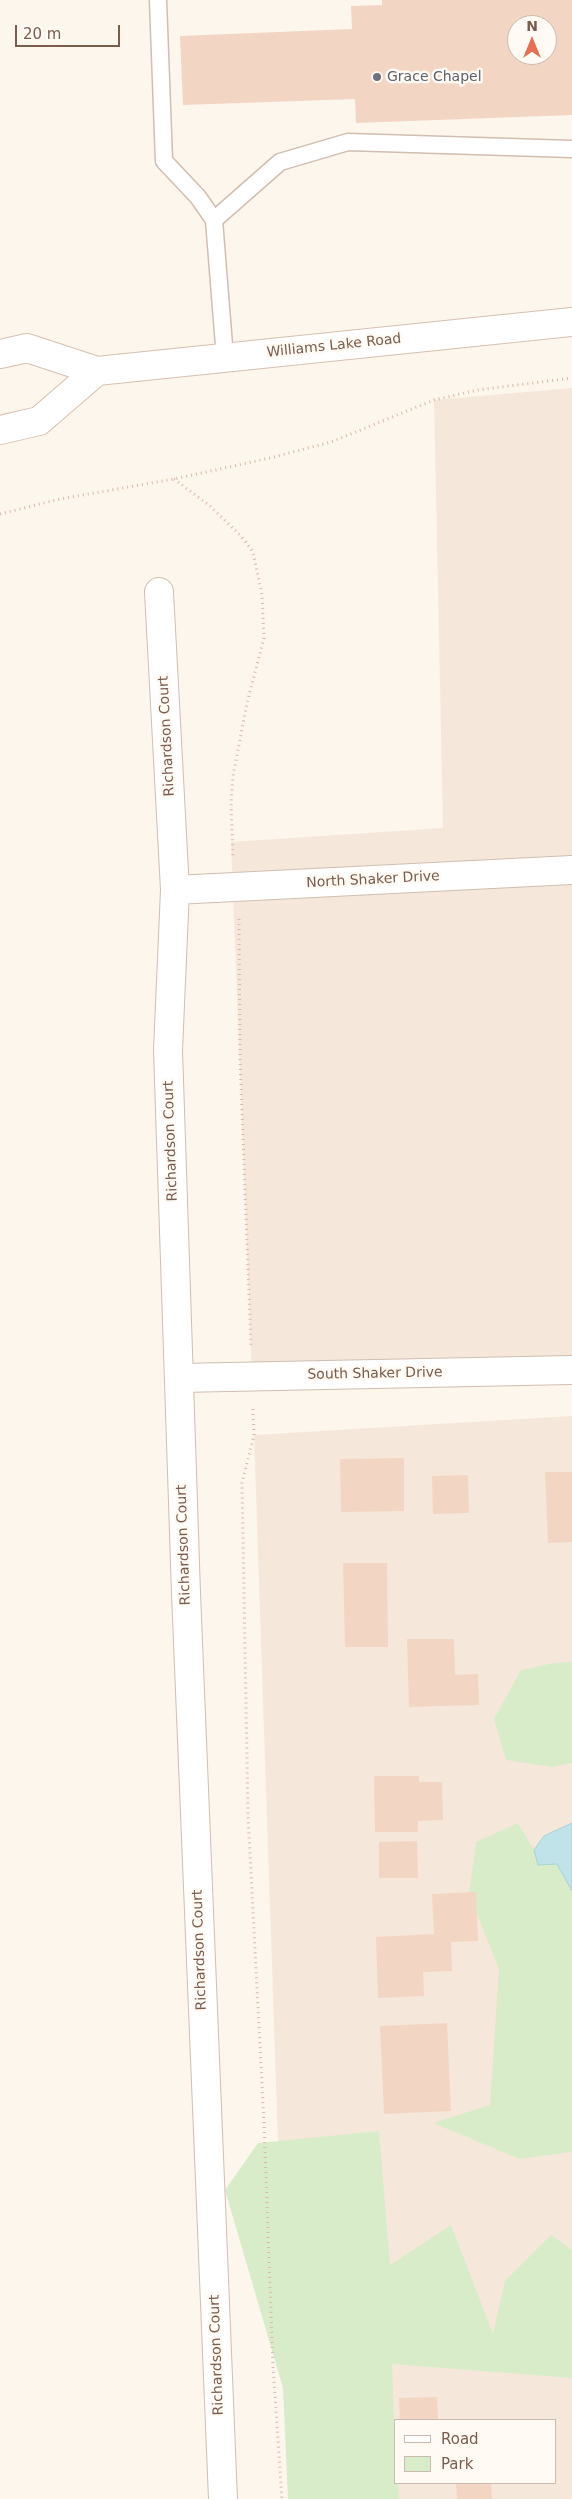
<!DOCTYPE html>
<style>
body{margin:0}
#map{position:relative;width:572px;height:2499px;overflow:hidden;background:#fdf6ec;font-family:"DejaVu Sans",sans-serif}
canvas{display:block}
.legend{position:absolute;left:394px;top:2419px;width:162px;height:65px;box-sizing:border-box;background:#fffaf3;border:1px solid #cabbb1;margin:0;padding:6px 9px;list-style:none;font-size:15px;color:#7a5c4d}
.legend li{display:flex;align-items:center;gap:10px;height:25px}
.legend b{width:25px;border:1px solid #cabbb1}
.north{position:absolute;left:507px;top:15px;width:50px;height:50px;box-sizing:border-box;background:#fffaf3;border:1px solid #cabbb1;border-radius:50%;rotate:0deg;font-size:14px;font-weight:700;line-height:20px;text-align:center;color:#7a5c4d}
.north::after{content:'';display:block;margin:auto;width:18px;height:22px;background:#e76f51;clip-path:polygon(50% 0,100% 100%,50% 72%,0 100%)}
.scale{position:absolute;left:15px;top:25px;width:105px;height:22px;box-sizing:border-box;border:2px solid #7a5c4d;border-top:0;padding-left:6px;font-size:15px;line-height:18px;white-space:nowrap;color:#7a5c4d;-webkit-text-stroke:4px #fffaf3;paint-order:stroke}
</style>
<div id="map">
<canvas width="572" height="2499"></canvas>
<ul class="legend">
<li><b style="height:6px;background:#fff"></b>Road</li>
<li><b style="height:14px;background:#d8ecc9"></b>Park</li>
</ul>
<div class="north">N</div>
<div class="scale">20 m</div>
</div>
<script>
const ctx = document.querySelector('canvas').getContext('2d');
ctx.lineJoin = 'round';
function fillPath(path, color) { ctx.fillStyle = color; ctx.fill(path, 'evenodd'); }
const poly = rows => new Path2D(rows.map(r => 'M' + r).join(''));
function stroke(path, color, width, dash) { ctx.strokeStyle = color; ctx.lineWidth = width; ctx.lineCap = dash ? 'butt' : 'round'; ctx.setLineDash(dash || []); ctx.stroke(path); }
function label(font, color, halo, rows, align = 'center') {
  ctx.font = font + ' "DejaVu Sans",sans-serif'; ctx.lineWidth = 5; ctx.setLineDash([]); ctx.textBaseline = 'middle'; ctx.strokeStyle = halo; ctx.fillStyle = color; for (const [text, x, y, turn = 0] of rows) {
    ctx.save(); ctx.translate(x, y); ctx.rotate((+turn || 0) * Math.PI / 180); ctx.textAlign = isNaN(turn) ? turn : align; if (halo) ctx.strokeText(text, 0, 0); ctx.fillText(text, 0, 0); ctx.restore();
  }
}
const residential = poly([
 [572,388,572,1364,252,1377,231,842,443,828,434,400],
 [572,1416,572,2499,290,2499,254,1435],
 [396,2420,556,2420,556,2483,396,2483]
]);
const green = poly([
 [572,1662,572,1763,552,1767,506,1760,494,1719,521,1670,554,1663],
 [518,1823,534,1850,538,1865,557,1864,572,1891,572,2152,520,2159,433,2123,490,2105,499,1969,469,1894,476,1842],
 [379,2131,390,2265,451,2225,493,2334,505,2281,551,2235,572,2250,572,2378,392,2364,396,2483,398,2483,399,2499,288,2499,283,2388,225,2190,258,2143]
]);
const water = poly([
 [572,1823,572,1891,557,1864,538,1865,534,1850,544,1836,572,1823]
]);
const building = poly([
 [382,0,572,0,572,115,356,123,355,99,183,105,180,36,352,29,351,6,382,5],
 [517,25,547,25,547,55,517,55],
 [404,1458,404,1511,341,1512,340,1459],
 [545,1472,572,1472,572,1542,548,1543],
 [468,1475,469,1513,433,1514,432,1476],
 [343,1563,387,1563,388,1647,345,1647],
 [407,1639,454,1639,455,1675,478,1674,479,1705,409,1707],
 [374,1776,419,1776,419,1782,442,1782,443,1820,418,1821,418,1832,375,1832],
 [417,1841,418,1878,379,1878,379,1842],
 [476,1892,478,1941,451,1942,452,1971,423,1972,424,1996,378,1998,376,1937,434,1934,432,1894],
 [447,2023,451,2111,384,2114,380,2026],
 [437,2397,438,2420,400,2420,399,2398],
 [456,2483,491,2483,492,2499,457,2499]
]);
const path = poly([
 [174,479,210,506,241,536,253,552,262,595,264,638,247,703,233,776,231,803,233,856],
 [0,514,60,499,174,479,270,458,331,442,434,400,478,390,572,378],
 [239,919,240,1060,251,1345],
 [253,1409,254,1435,242,1483,248,1815,264,2123,273,2366,282,2499]
]);
const service = poly([
 [158,0,164,161,198,197,214,220,225,358],
 [214,220,280,162,348,142,572,149]
]);
const minor = poly([
 [159,592,175,890,168,1050,186,1593,223,2499],
 [175,890,572,870],
 [179,1378,572,1370]
]);
const secondary = poly([
 [0,354,27,348,97,371,572,322],
 [0,430,39,421,97,371]
]);
const markers = [
 [377,77,5,"#6b7280"]
];
const worshipNames = [
 ["Grace Chapel",387,77]
];
const streetNames = [
 ["Williams Lake Road",334,346,-6],
 ["Richardson Court",167,736,-93],
 ["North Shaker Drive",373,880,-3],
 ["Richardson Court",171,1141,-92],
 ["South Shaker Drive",375,1374,-1],
 ["Richardson Court",184,1545,-92],
 ["Richardson Court",200,1950,-92],
 ["Richardson Court",217,2355,-92]
];
fillPath(residential, '#f5e8da');
fillPath(green, '#d8ecc9');
fillPath(water, '#bfe3e8');
stroke(water, '#a5d3da', 1);
fillPath(building, '#f3d5c3');
stroke(service, '#d1beb0', 19);
stroke(minor, '#d1beb0', 30);
stroke(secondary, '#d6c0b0', 30);
stroke(path, '#d9b8a5', 3, [1, 4]);
stroke(service, '#fff', 16);
stroke(minor, '#fff', 28);
stroke(secondary, '#fff', 28);
for (const [x, y, r, color] of markers) { const dot = new Path2D(); dot.arc(x, y, r, 0, 2 * Math.PI); ctx.fillStyle = color; ctx.fill(dot); stroke(dot, '#fffaf3', 2); }
label('14px', '#5b616d', '#fffaf3', worshipNames, 'left');
label('14px', '#7a5c4d', '#fffaf3', streetNames);
</script>
